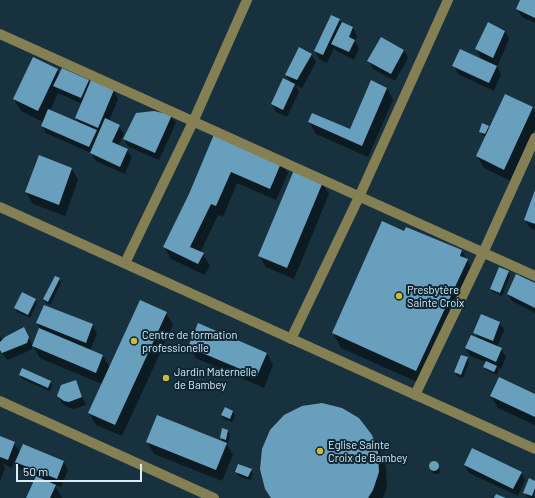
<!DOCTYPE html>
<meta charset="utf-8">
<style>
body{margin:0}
#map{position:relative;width:535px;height:498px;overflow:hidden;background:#18313f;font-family:Barlow,sans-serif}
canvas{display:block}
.scale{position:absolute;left:16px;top:464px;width:126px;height:18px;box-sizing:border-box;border:2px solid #ddecf5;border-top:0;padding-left:5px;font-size:12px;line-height:14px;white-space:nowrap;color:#ddecf5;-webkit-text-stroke:3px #0e2735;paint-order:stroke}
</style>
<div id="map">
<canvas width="535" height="498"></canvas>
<div class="scale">50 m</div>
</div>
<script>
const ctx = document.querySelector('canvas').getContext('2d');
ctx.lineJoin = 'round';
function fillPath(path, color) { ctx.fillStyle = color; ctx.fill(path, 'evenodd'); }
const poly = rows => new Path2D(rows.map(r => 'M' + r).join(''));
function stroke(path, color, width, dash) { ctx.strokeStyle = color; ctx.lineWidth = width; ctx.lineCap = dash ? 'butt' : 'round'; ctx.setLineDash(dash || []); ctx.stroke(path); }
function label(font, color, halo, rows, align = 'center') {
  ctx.font = font + ' Barlow,sans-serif'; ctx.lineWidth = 4; ctx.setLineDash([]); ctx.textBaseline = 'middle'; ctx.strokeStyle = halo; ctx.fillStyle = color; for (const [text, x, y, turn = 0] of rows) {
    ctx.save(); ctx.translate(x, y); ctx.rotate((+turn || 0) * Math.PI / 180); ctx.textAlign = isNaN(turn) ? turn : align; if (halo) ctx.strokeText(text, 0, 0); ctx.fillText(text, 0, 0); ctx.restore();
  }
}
const shadow = poly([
 [521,0,535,0,535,23,522,17,517,9],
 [339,20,341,22,353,28,357,36,355,41,359,49,354,60,337,51,334,48,327,63,319,59,315,51],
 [505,31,509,39,497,67,501,74,494,91,458,74,454,66,482,60,476,49],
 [404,50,408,58,395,81,373,69,369,61],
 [311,54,316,62,302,88,295,85,299,92,287,117,276,112,272,104,291,82,286,75],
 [57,70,60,74,88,81,90,85,92,82,114,91,118,99,109,121,119,126,124,134,118,146,127,150,132,157,125,174,96,161,91,153,46,133,42,125,43,122,21,111,14,99],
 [58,93,82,104,76,117,79,123,50,111],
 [387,88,393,100,368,157,316,134,309,122,351,130],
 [506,95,533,108,535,112,535,129,511,181,484,168,477,156,486,137,482,135,480,131,488,127,490,129],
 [171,116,176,123,159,160,129,147,124,139],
 [216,134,281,162,288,173,276,200,237,183,223,217,218,215,200,253,203,254,210,266,205,275,171,259,164,247,189,195],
 [72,169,78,180,65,216,33,204,26,192],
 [322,183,329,194,294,279,266,267,259,256],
 [535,193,535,230,530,228,525,220],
 [407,228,462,251,475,275,424,385,341,348,333,333,405,232],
 [508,272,510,275,502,296,493,292,491,289],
 [59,279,61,283,50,305,46,303,44,299],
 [535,285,535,313,512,301,508,294],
 [35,300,37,303,30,318,17,312,15,308],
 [166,313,173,325,122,436,96,425,89,413,102,384,40,358,33,346,40,329,37,322,92,325,97,333,90,351,103,356,110,368],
 [499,322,504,330,497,347,501,349,506,357,501,369,497,367,499,370,497,375,486,370,484,367,486,362,470,356,466,348,478,339,475,333],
 [24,328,33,346,31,350,7,360,0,350,0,351,0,336,3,341],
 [189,347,267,353,273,365,264,388,196,358],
 [467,358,469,362,463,378,457,376,455,372],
 [20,375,50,382,52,385,50,391,22,379],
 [75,381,86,405,74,409,69,408,63,404,58,396],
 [535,395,535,425,498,408,491,396],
 [225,409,233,412,235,416,232,422,224,419,222,415],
 [223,430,228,431,230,435,228,443,226,443,233,455,222,481,154,454,147,442,223,442,221,438],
 [371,435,380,451,386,468,387,487,383,498,272,498],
 [0,437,14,443,20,453,64,462,68,470,61,487,54,484,62,498,27,498,36,476,21,470,15,460,12,468,2,463,5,468,0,482],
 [433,462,436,462,440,470,440,473,437,474,434,474,429,467,430,464],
 [465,465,521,472,525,480,518,496,469,473],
 [251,470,253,474,250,480,238,476,236,472],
 [535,482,534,498,527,497,525,493]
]);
const building = poly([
 [520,0,535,0,535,18,516,9],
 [331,15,340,19,323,55,314,51],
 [342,22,353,27,349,37,355,40,349,52,331,44],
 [488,22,505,31,493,58,475,49],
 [381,37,404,50,391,74,367,61],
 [299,47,312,54,297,80,285,75],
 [460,49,497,66,489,83,452,66],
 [33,57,58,69,38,111,13,99],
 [62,68,89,80,81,98,53,86],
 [283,78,295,84,283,110,271,104],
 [91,80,114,90,98,128,75,118],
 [371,80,387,88,362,146,308,122,312,113,350,129],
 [505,94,533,107,504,170,476,156],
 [48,109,97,130,89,147,41,126],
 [154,111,172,115,155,153,123,139,136,113],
 [105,118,120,125,112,142,128,149,120,167,90,153],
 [482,123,489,126,485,134,479,132],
 [215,132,282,161,270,189,231,172,216,206,211,204,190,247,204,253,198,264,163,247,189,194],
 [39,155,72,168,59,205,25,192],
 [294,170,323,182,287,268,258,256],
 [535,190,535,224,524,220],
 [382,221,404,231,406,227,462,250,460,256,468,259,416,371,332,333],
 [499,267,509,271,500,293,490,289],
 [516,274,535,283,535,308,507,294],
 [55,276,60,278,48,302,43,299],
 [22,292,36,299,28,315,14,308],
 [140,300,167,312,115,425,88,413],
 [44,305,93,324,86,343,36,323],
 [481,314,500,322,493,341,473,333],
 [198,323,267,353,257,376,188,347],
 [24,327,29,337,27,343,2,353,0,350,0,342,5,337],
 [39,328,103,355,96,373,32,346],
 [471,335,502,348,496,362,465,348],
 [461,355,468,357,461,375,454,372],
 [486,361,497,366,494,372,483,367],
 [22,368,51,381,48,388,19,375],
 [499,377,535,394,535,417,490,396],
 [76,380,82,397,69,402,64,401,57,396,61,385],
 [322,403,342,408,359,418,372,435,378,452,379,472,373,490,368,498,271,498,265,489,260,469,262,449,270,430,284,415,302,406],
 [225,407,233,411,230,419,221,415],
 [157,415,227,443,216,470,146,442],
 [222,428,228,430,226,440,220,438],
 [0,436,15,442,8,460,0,457],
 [23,444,64,461,57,479,15,462],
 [472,448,522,472,513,489,464,465],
 '429 466a5 5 0 1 1 10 0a5 5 0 1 1-10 0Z',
 [238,464,252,469,248,477,235,472],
 [36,476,56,485,50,498,26,498],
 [529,478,535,481,535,488,532,496,523,493],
 [496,494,506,498,494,498]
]);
const minor = poly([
 [0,34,535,276],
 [0,207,535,449],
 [125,263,193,122,247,0],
 [291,339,359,197,448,0],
 [415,395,483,253,535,138],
 [0,401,214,498]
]);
const markers = [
 [399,296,4,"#ccb938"],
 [134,341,4,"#ccb938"],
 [166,378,4,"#ccb938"],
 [320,451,4,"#ccb938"]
];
const poiNames = [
 ["Presbytère",407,290],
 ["Sainte Croix",407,303],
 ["Centre de formation",142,335],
 ["professionelle",142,348],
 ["Jardin Maternelle",174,372],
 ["de Bambey",174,385],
 ["Eglise Sainte",328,445],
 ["Croix de Bambey",328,458]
];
fillPath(shadow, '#0007');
fillPath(building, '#689fbd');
stroke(minor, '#857f54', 10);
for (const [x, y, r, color] of markers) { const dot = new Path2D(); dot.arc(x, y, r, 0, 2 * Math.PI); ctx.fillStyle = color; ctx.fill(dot); stroke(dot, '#0e2735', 1.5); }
label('11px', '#ddecf5', '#0e2735', poiNames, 'left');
</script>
